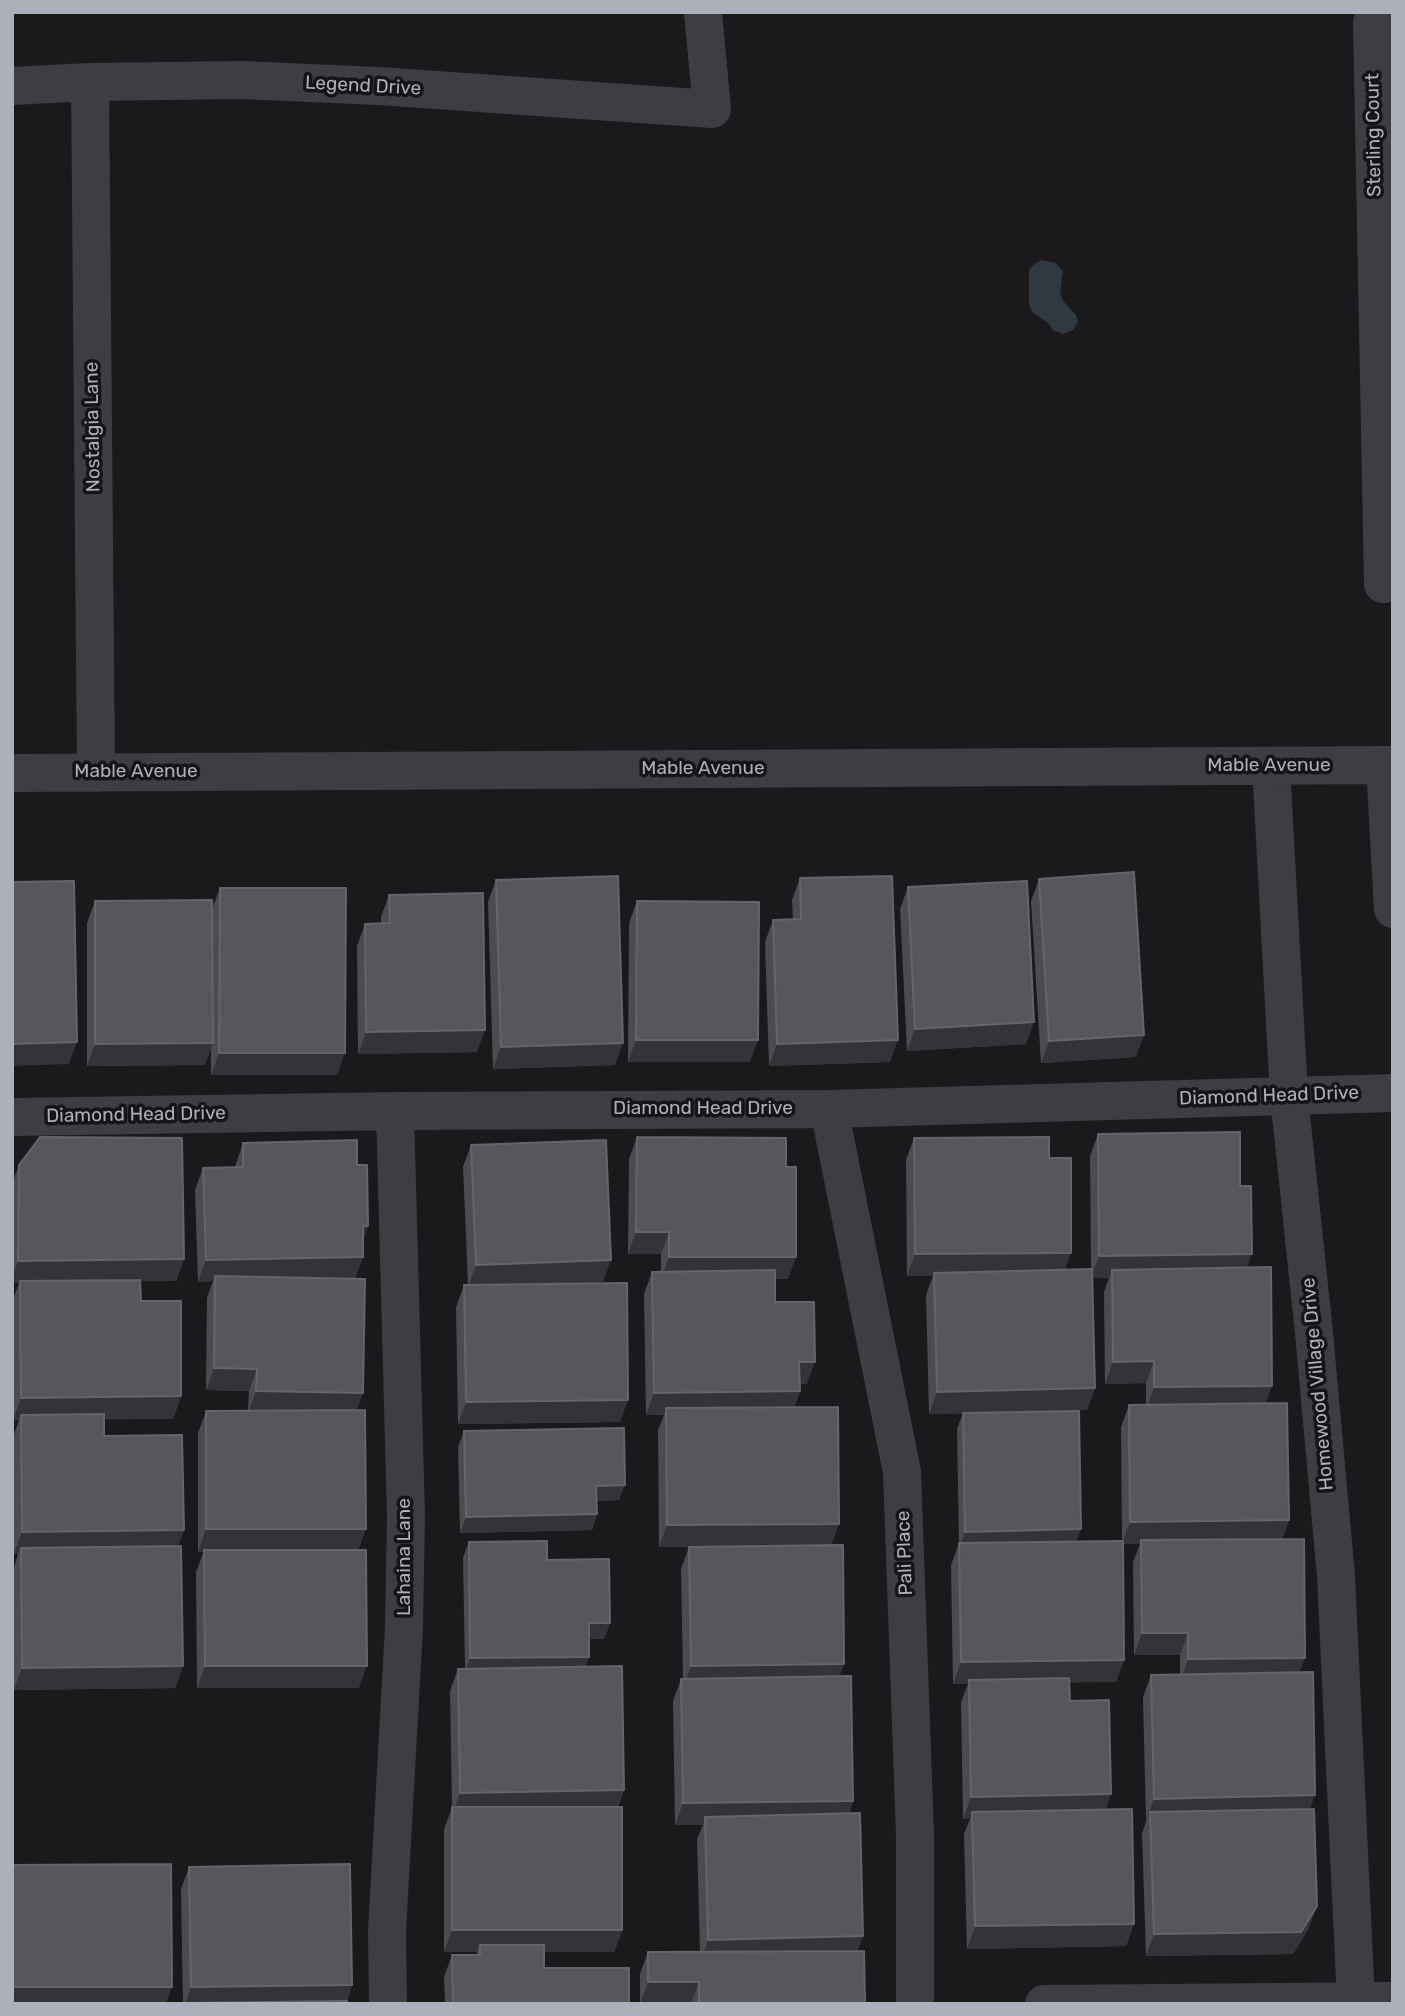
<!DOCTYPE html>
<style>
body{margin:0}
#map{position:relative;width:1405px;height:2016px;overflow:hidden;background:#1a1a1c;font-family:Rubik,sans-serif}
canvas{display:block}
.frame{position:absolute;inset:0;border:14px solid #adb0bb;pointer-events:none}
</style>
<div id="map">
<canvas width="1405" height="2016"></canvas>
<div class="frame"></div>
</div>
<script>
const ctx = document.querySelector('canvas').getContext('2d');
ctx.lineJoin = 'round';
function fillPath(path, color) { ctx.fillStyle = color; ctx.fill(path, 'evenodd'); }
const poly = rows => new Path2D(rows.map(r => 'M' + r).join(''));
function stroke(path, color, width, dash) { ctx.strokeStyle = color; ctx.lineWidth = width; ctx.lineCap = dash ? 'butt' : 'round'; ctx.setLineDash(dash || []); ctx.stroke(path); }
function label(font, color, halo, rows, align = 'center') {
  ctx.font = font + ' Rubik,sans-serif'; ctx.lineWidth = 7; ctx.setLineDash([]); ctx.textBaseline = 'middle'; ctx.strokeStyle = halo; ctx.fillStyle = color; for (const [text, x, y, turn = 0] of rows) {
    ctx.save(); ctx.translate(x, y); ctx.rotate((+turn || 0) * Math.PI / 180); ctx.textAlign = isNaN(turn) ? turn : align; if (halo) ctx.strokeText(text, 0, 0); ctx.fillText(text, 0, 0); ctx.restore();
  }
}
const water = poly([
 [1041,260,1056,263,1063,271,1060,293,1064,302,1076,315,1078,322,1073,330,1063,334,1053,330,1048,323,1032,312,1029,304,1029,270,1033,265]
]);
const minor = poly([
 [90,82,96,773],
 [12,86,90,82,241,80,378,86,712,109,703,12],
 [1383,584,1372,22,1393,22],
 [1385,765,1393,909],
 [1271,766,1289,1096,1314,1333,1336,1576,1356,2002],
 [12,773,1393,765],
 [829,1109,902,1472,915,1835,915,2004],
 [12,1117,395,1111,829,1109,1393,1093],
 [388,2004,387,1931,404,1627,406,1516,395,1111],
 [1044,2004,1393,2001]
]);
const wall = poly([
 [800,878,890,1062,769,1066,765,942,773,920,793,919,792,900],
 [1039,879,1136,1057,1041,1063,1031,901],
 [496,880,615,1065,493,1069,488,902],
 [908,887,1026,1044,907,1051,900,909],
 [220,888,337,1075,211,1075,211,1048,205,1065,87,1066,87,923,95,901,212,909],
 [389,895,477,1052,358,1054,357,946,365,924,381,924,381,917],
 [637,901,750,1062,628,1062,629,923],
 [1098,1134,1240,1186,1247,1268,1266,1403,1289,1520,1282,1539,1300,1672,1310,1809,1309,1928,1293,1954,1146,1956,1142,1834,1146,1821,1143,1697,1151,1675,1180,1674,1180,1655,1134,1655,1133,1562,1140,1544,1123,1544,1124,1660,1116,1682,1069,1682,1070,1701,1111,1794,1105,1809,1134,1924,1126,1946,967,1949,964,1834,970,1819,963,1819,961,1702,968,1684,953,1684,951,1565,959,1543,957,1429,963,1413,1077,1541,1122,1541,1121,1427,1129,1405,1146,1405,1146,1383,1105,1384,1104,1292,1109,1278,1092,1278,1095,1388,1087,1410,929,1414,926,1295,933,1276,907,1276,906,1160,914,1138,1049,1158,1064,1270,1091,1269,1090,1156],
 [637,1137,788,1279,775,1279,775,1302,807,1384,799,1384,800,1391,794,1407,831,1545,840,1676,853,1801,849,1814,857,1951,865,2004,640,2004,640,1974,648,1952,700,1952,697,1839,703,1825,675,1825,673,1701,681,1679,683,1679,681,1569,689,1547,659,1547,658,1430,664,1415,646,1415,644,1294,652,1272,661,1272,661,1254,628,1254,629,1159],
 [243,1143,357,1165,368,1226,363,1240,363,1257,355,1279,363,1393,356,1410,359,1688,197,1688,196,1572,204,1551,198,1552,198,1433,206,1411,248,1410,249,1391,206,1390,207,1298,213,1281,198,1282,195,1190,203,1168,235,1167],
 [471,1145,603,1282,538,1284,620,1422,458,1424,456,1307,464,1285,468,1285,463,1167],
 [19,1165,184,1259,176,1281,140,1281,141,1301,181,1396,173,1419,104,1419,104,1436,184,1530,178,1546,183,1666,175,1688,14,1690,13,1570,18,1554,14,1554,13,1437,19,1420,13,1420,12,1302,19,1283,12,1283,12,1184],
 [464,1431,619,1500,597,1501,597,1514,592,1530,460,1533,458,1447],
 [469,1542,547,1560,610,1623,604,1639,589,1639,585,1667,624,1790,618,1807,622,1930,614,1952,544,1952,544,1968,629,2004,445,2004,444,1977,452,1955,477,1955,477,1952,444,1952,444,1829,452,1808,450,1691,458,1669,465,1669,463,1557],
 [189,1867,352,1985,347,2001,347,2004,183,2004,181,1889]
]);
const shadedWall = poly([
 [1034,1022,1026,1044,907,1051,915,1029],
 [485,1030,477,1052,358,1054,366,1032],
 [1144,1035,1136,1057,1041,1063,1049,1041],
 [636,1040,758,1040,750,1062,628,1062],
 [898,1040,890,1062,769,1066,777,1044],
 [77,1042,69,1064,12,1066,12,1044],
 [213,1043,205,1065,87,1066,95,1044],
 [623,1043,615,1065,493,1069,501,1047],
 [219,1053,345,1053,337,1075,211,1075],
 [363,1226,368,1226,360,1249],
 [636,1232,669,1232,661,1254,628,1254],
 [1071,1253,1063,1275,934,1273,933,1276,907,1276,915,1254],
 [1252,1254,1244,1276,1112,1270,1109,1278,1091,1278,1099,1256],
 [363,1257,355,1279,215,1276,213,1281,198,1282,206,1260],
 [669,1257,796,1257,788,1279,661,1279],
 [184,1259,176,1281,12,1283,12,1278,18,1261],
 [611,1260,603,1282,468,1287,476,1265],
 [1154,1361,1146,1383,1105,1384,1113,1362],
 [799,1362,815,1362,807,1384,791,1384],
 [214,1368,257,1369,249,1391,206,1390],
 [1272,1386,1264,1408,1146,1409,1154,1387],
 [1095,1388,1087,1410,929,1414,937,1392],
 [256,1391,363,1393,355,1415,248,1413],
 [800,1391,792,1413,666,1408,664,1415,646,1415,654,1393],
 [181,1396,173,1419,21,1420,21,1415,19,1420,13,1420,21,1398],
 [628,1400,620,1422,458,1424,466,1402],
 [625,1485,619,1500,591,1501,596,1486],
 [597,1514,592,1530,460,1533,466,1517],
 [1289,1520,1281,1542,1141,1540,1140,1544,1122,1544,1130,1522],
 [839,1524,831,1546,659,1547,667,1525],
 [206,1529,366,1529,358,1551,198,1552],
 [1081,1529,1075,1545,959,1548,965,1532],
 [184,1530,176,1552,21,1548,18,1554,14,1554,22,1532],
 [589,1623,610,1623,604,1639,583,1639],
 [1142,1633,1188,1633,1180,1655,1134,1655],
 [589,1657,583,1672,465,1673,470,1658],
 [1305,1658,1297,1680,1180,1681,1188,1659],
 [1124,1660,1116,1682,969,1684,969,1680,968,1684,953,1684,961,1662],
 [844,1664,836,1686,683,1688,691,1666],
 [183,1666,175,1688,14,1690,22,1668],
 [205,1666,367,1666,359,1688,197,1688],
 [624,1790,616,1812,452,1815,460,1793],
 [1111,1794,1103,1817,972,1812,970,1819,963,1819,971,1797],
 [1315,1795,1307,1817,1150,1812,1146,1821,1154,1799],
 [853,1801,845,1823,705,1817,703,1825,675,1825,683,1803],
 [1317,1906,1309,1928,1293,1954,1146,1956,1154,1934],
 [1134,1924,1126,1946,967,1949,975,1926],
 [452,1930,622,1930,614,1952,480,1952,480,1945,477,1952,444,1952],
 [863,1936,855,1958,700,1962,708,1940],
 [648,1982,699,1982,691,2004,640,2004],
 [352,1985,345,2004,185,2004,191,1987],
 [12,1987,172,1987,166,2004,12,2004]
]);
const building = poly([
 [1134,872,1144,1035,1049,1041,1039,879,1134,872],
 [618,876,623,1043,501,1047,496,880,618,876],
 [892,876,898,1040,777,1044,773,920,801,919,800,878,892,876],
 [74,881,77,1042,12,1044,12,882,74,881],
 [1027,881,1034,1022,915,1029,908,887,1027,881],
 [220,888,346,888,345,1053,219,1053,220,888],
 [483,893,485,1030,366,1032,365,924,390,923,389,895,483,893],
 [212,900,213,1043,95,1044,95,901,212,900],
 [637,901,759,902,758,1040,636,1040,637,901],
 [1240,1132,1240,1186,1251,1186,1252,1254,1099,1256,1098,1134,1240,1132],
 [40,1137,182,1138,184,1259,18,1261,19,1165,40,1137],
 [637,1137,786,1138,786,1167,796,1167,796,1257,669,1257,669,1232,636,1232,637,1137],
 [1049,1137,1049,1158,1071,1158,1071,1253,915,1254,914,1138,1049,1137],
 [357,1140,357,1165,367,1165,368,1226,363,1226,363,1257,206,1260,203,1168,243,1167,243,1143,357,1140],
 [606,1140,611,1260,476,1265,471,1145,606,1140],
 [1271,1267,1272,1386,1154,1387,1154,1361,1113,1362,1112,1270,1271,1267],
 [1092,1269,1095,1388,937,1392,934,1273,1092,1269],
 [775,1270,775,1302,814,1302,815,1362,799,1362,800,1391,654,1393,652,1272,775,1270],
 [215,1276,365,1279,363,1393,256,1391,257,1369,214,1368,215,1276],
 [140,1280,141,1301,181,1301,181,1396,21,1398,20,1281,140,1280],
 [627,1283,628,1400,466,1402,464,1285,627,1283],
 [1287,1403,1289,1520,1130,1522,1129,1405,1287,1403],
 [838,1407,839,1524,667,1525,666,1408,838,1407],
 [365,1410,366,1529,206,1529,206,1411,365,1410],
 [1079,1411,1081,1529,965,1532,963,1413,1079,1411],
 [104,1414,104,1436,182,1435,184,1530,22,1532,21,1415,104,1414],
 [624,1428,625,1485,596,1486,597,1514,466,1517,464,1431,624,1428],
 [1304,1539,1305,1658,1188,1659,1188,1633,1142,1633,1141,1540,1304,1539],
 [547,1541,547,1560,609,1559,610,1623,589,1623,589,1657,470,1658,469,1542,547,1541],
 [1123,1541,1124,1660,961,1662,959,1543,1123,1541],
 [843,1545,844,1664,691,1666,689,1547,843,1545],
 [181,1546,183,1666,22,1668,21,1548,181,1546],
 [204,1550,366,1550,367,1666,205,1666,204,1550],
 [622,1666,624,1790,460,1793,458,1669,622,1666],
 [1313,1672,1315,1795,1154,1799,1151,1675,1313,1672],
 [851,1676,853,1801,683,1803,681,1679,851,1676],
 [1069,1678,1070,1701,1109,1700,1111,1794,971,1797,969,1680,1069,1678],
 [452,1807,622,1807,622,1930,452,1930,452,1807],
 [1132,1809,1134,1924,975,1926,972,1812,1132,1809],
 [1314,1809,1317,1906,1301,1932,1154,1934,1150,1812,1314,1809],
 [860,1813,863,1936,708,1940,705,1817,860,1813],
 [171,1864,172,1987,12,1987,12,1865,171,1864],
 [350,1864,352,1985,191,1987,189,1867,350,1864],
 [480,1945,544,1945,544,1968,629,1968,629,2004,453,2004,452,1955,480,1955,480,1945],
 [864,1951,865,2004,699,2004,699,1982,648,1982,648,1952,864,1951],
 [347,2001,347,2004,187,2004,187,2003,347,2001]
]);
const streetNames = [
 ["Legend Drive",363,86,3],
 ["Sterling Court",1374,135,-91],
 ["Nostalgia Lane",93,427,-91],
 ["Mable Avenue",1269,766],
 ["Mable Avenue",703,769],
 ["Mable Avenue",136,772],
 ["Diamond Head Drive",1269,1096,-2],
 ["Diamond Head Drive",703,1109],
 ["Diamond Head Drive",136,1115,-1],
 ["Homewood Village Drive",1318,1384,-95],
 ["Pali Place",905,1553,-92],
 ["Lahaina Lane",405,1557,-90]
];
fillPath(water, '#303840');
stroke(minor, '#3d3d43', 38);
fillPath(wall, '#4b4c51');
fillPath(shadedWall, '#333437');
fillPath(building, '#56575c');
stroke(building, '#64656b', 2);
label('19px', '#adb0bb', '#151517', streetNames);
</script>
